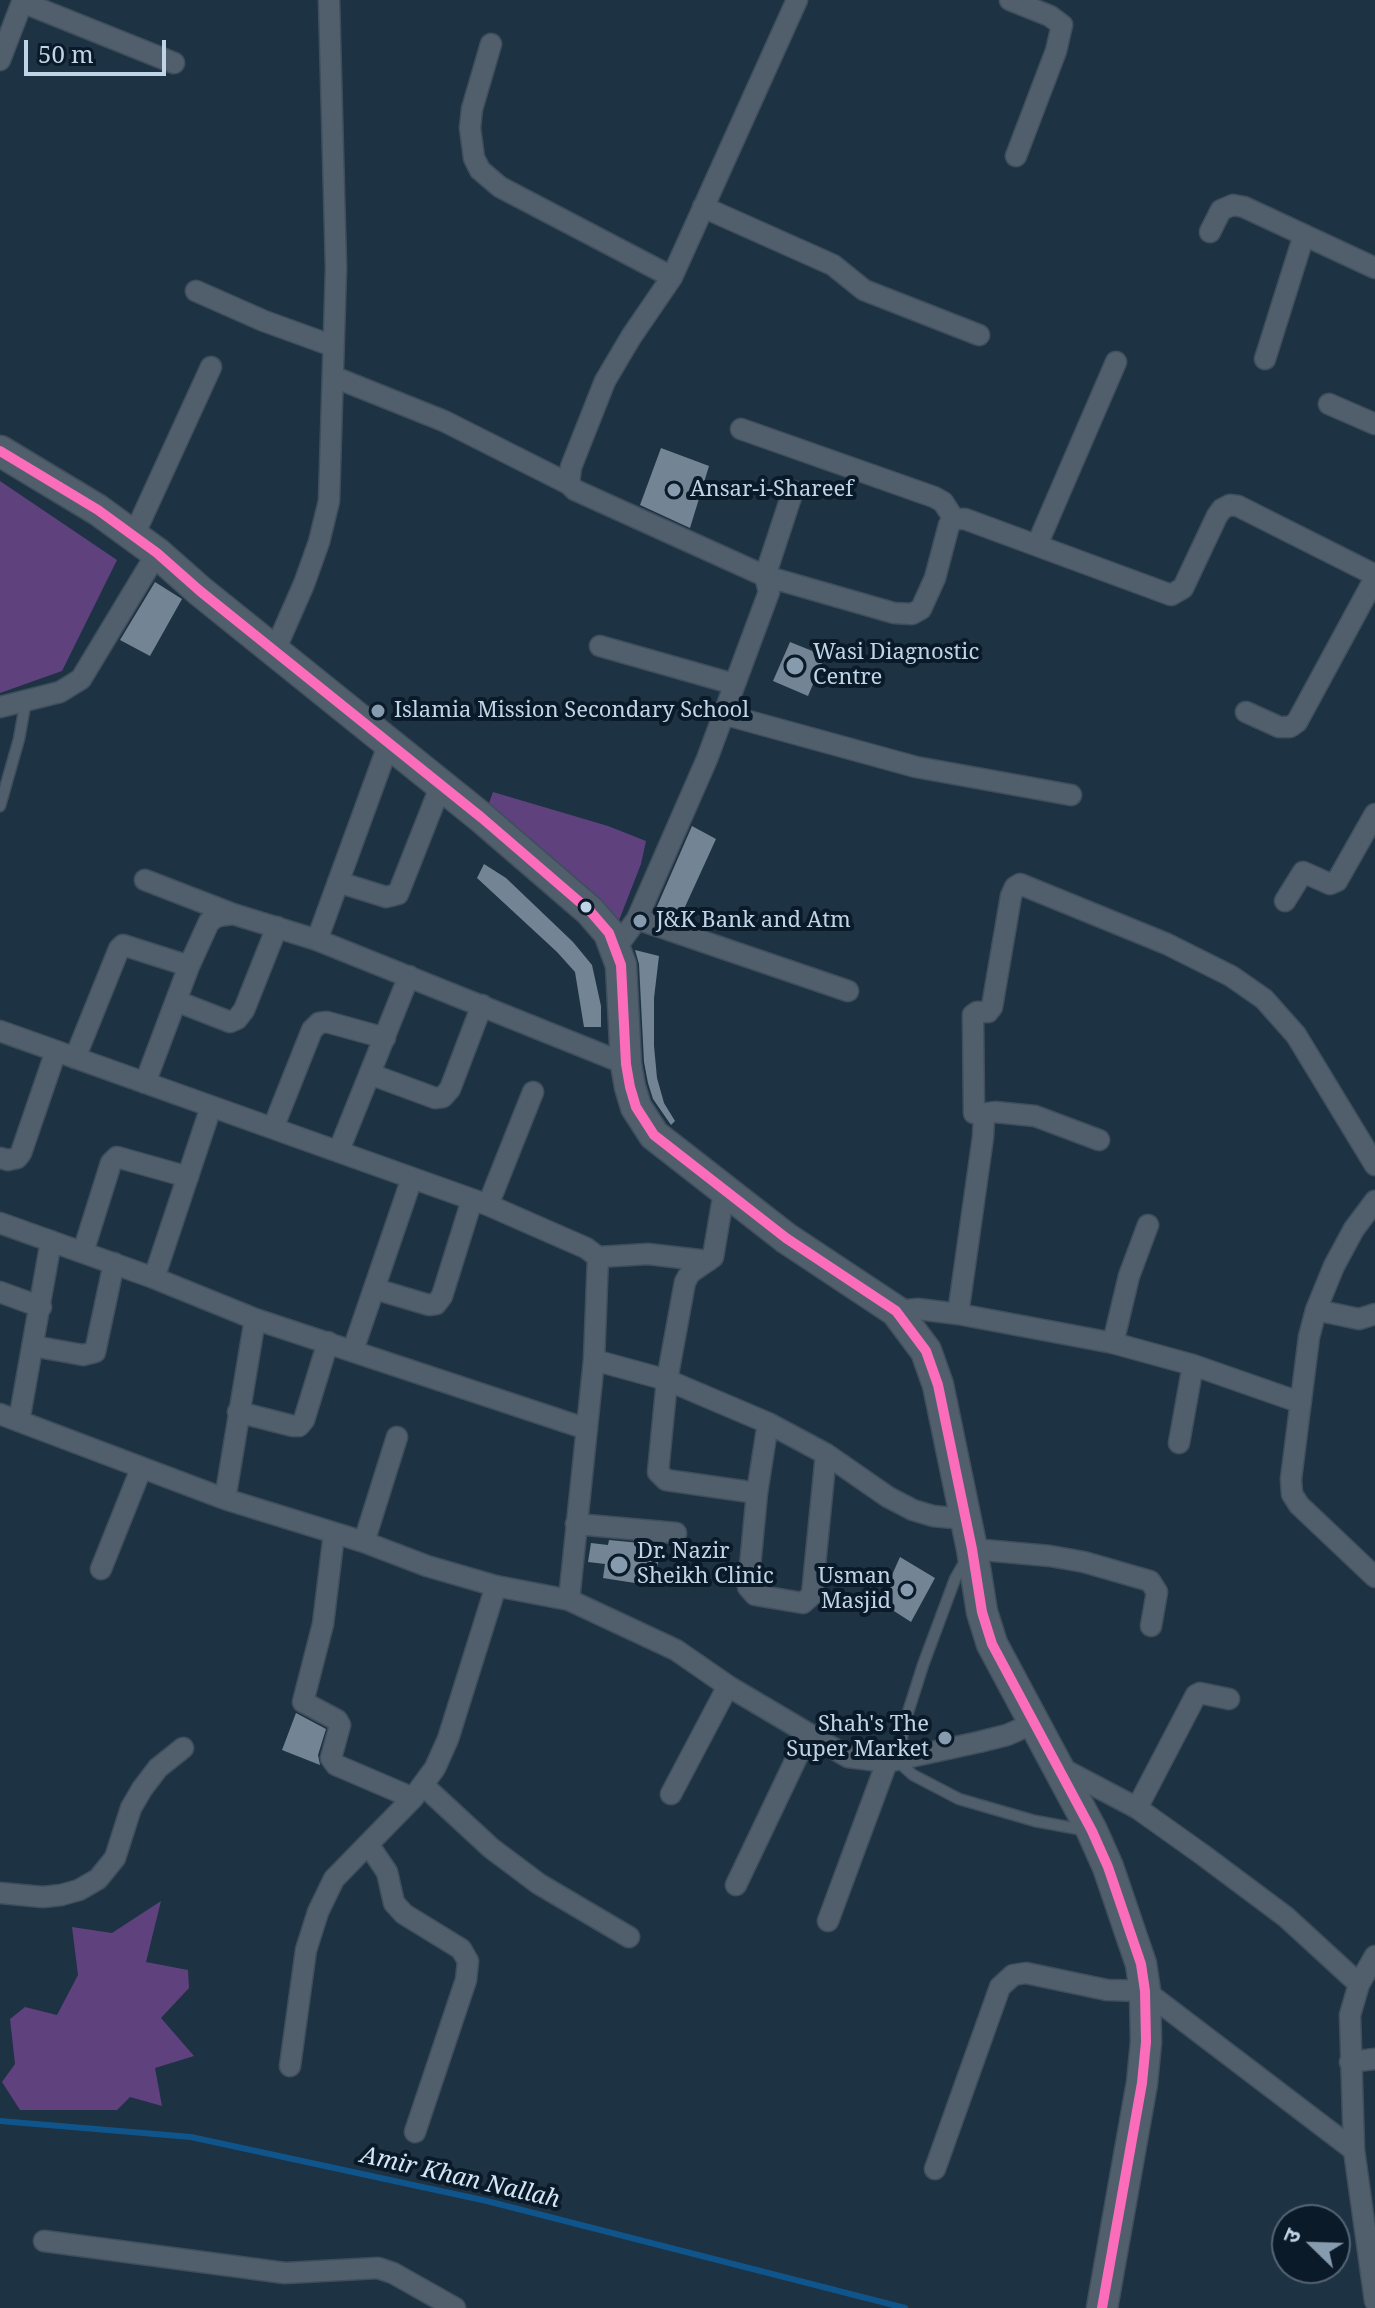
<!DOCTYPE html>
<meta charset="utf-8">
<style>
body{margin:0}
#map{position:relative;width:1375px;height:2308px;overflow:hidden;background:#1d3243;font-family:"Noto Serif","Noto Sans Devanagari",serif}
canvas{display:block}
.north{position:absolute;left:1271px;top:2204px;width:80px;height:80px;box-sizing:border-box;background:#0a1a28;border:2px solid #536475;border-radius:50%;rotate:293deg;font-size:22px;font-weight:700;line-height:32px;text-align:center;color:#c0d4e8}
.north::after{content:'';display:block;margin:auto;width:28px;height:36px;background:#879bae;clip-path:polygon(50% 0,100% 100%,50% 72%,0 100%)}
.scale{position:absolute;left:24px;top:40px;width:142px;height:36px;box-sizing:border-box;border:4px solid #c0d4e8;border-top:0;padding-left:10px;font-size:24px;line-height:28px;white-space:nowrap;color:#c0d4e8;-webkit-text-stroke:6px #0a1a28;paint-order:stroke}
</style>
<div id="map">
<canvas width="1375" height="2308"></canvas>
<div class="north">उ</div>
<div class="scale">50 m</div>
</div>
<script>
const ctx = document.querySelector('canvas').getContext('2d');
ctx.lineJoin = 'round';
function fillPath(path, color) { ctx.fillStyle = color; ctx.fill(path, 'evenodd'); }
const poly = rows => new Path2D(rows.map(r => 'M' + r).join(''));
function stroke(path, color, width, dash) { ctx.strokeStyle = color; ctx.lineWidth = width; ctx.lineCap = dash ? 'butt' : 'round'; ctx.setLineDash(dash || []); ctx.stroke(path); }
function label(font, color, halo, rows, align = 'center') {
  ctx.font = font + ' "Noto Serif",serif'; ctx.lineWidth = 8; ctx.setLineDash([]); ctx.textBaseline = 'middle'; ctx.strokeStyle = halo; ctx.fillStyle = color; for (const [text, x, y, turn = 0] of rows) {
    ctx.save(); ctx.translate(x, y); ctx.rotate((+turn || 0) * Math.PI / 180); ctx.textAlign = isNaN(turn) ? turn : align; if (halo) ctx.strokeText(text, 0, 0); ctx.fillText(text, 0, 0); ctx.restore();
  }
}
const green = poly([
 [0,481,117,560,62,671,0,693],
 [493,792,608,826,646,841,641,864,616,928,485,814],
 [161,1901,146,1962,188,1970,189,1988,161,2018,194,2056,155,2068,162,2106,130,2097,117,2110,20,2110,2,2082,15,2064,10,2019,25,2007,57,2015,78,1975,72,1927,112,1933]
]);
const stream = poly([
 [0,2121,191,2137,487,2201,905,2308]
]);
const building = poly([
 [661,448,709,466,690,528,640,505],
 [155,582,182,599,150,656,120,640],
 [790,642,825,656,808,696,773,681],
 [692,826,716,839,679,920,655,911],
 [484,864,506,878,573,942,592,965,601,1006,601,1027,584,1027,575,972,557,952,477,878],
 [635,950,659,956,654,998,654,1046,657,1078,664,1103,675,1121,671,1125,653,1099,648,1083,644,1062,639,964],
 [609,1540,661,1545,654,1586,603,1578,605,1564,588,1562,591,1543,608,1545],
 [900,1557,935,1578,911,1622,880,1602],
 [296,1713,326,1729,318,1755,320,1765,282,1750]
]);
const service = poly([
 [0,806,19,739,26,700],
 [967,1558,955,1579,923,1665,903,1728,900,1759,904,1767,913,1775,959,1799,1035,1821,1084,1830]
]);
const minor = poly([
 [1010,0,1050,16,1062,25,1056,51,1016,156],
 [22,2,174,63],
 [491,44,472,109,470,128,474,158,480,170,500,187,672,277],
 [0,60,23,0],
 [703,207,833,265,864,290,979,335],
 [1210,232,1221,210,1233,205,1244,207,1375,268],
 [196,291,264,321,333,346],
 [1265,359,1304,235],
 [334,377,444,421,569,484,575,490,765,576,894,613,912,614,921,609,935,578,949,525,954,519,965,519,1171,595,1183,588,1217,516,1222,509,1230,505,1238,506,1375,575],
 [1329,404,1375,424],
 [741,429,934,497,943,502,954,519],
 [569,484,571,467,605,381,631,337,672,277,797,0],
 [134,535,211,367],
 [1037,545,1116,362],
 [600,646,734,684],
 [275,650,304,584,319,542,329,501,336,268,329,0],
 [0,707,60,692,81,679,157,553],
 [1246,712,1279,727,1290,727,1297,722,1375,578],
 [723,714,916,767,1071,795],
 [145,880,233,914],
 [338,882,386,897,398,894,441,785],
 [1285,901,1303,872,1330,884,1337,881,1375,814],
 [637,919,848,991],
 [317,940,389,743],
 [616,948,637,919,707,759,769,592,765,576,793,491],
 [176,1001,230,1022,237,1019,244,1010,277,927],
 [0,1031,488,1205,586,1248,598,1257,594,1360,569,1600],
 [75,1058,119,949,123,945,189,966],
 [370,1074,435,1098,443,1097,450,1089,482,1005],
 [145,1083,189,966,209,922,218,916,233,914,317,940,626,1064],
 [982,1114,995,1112,1035,1116,1099,1140],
 [273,1128,312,1030,319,1023,327,1022,385,1038],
 [339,1150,409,976],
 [0,1158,8,1160,17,1158,21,1153,56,1051],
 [724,1192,713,1257,690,1273,685,1282,667,1380,658,1472,666,1480,757,1493],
 [1375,1201,1354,1229,1334,1266,1316,1310,1309,1337,1291,1479,1292,1494,1299,1505,1375,1577],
 [488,1205,533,1092],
 [0,1223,154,1278,255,1319,587,1429],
 [83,1252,111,1163,117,1157,188,1177],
 [598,1257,648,1254,708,1261],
 [154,1278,211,1107],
 [375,1289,429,1305,436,1304,442,1296,472,1200],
 [0,1292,41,1307],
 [1316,1310,1359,1319,1375,1314],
 [896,1311,918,1309,958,1314,1113,1343,1193,1365,1299,1402],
 [958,1314,983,1137,984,1116,974,1113,973,1015,977,1012,988,1012,992,1007,1011,896,1015,887,1020,884,1167,944,1231,976,1264,999,1296,1035,1375,1165],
 [1113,1343,1129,1276,1148,1225],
 [33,1346,83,1355,95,1352,114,1263],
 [353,1350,412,1178],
 [594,1360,667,1380,768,1423,826,1454,888,1497,913,1510,933,1516,964,1519],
 [238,1412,293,1426,299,1426,304,1420,328,1342],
 [0,1414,225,1499,364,1542,427,1566,496,1586,569,1600,676,1650,728,1686,848,1757,887,1762,979,1742,1007,1735,1034,1723],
 [19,1421,51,1241],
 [768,1423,757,1493,748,1587,755,1595,803,1603,812,1595,826,1454],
 [1179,1443,1193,1365],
 [225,1499,255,1319],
 [576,1524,676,1533],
 [334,1534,323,1624,303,1702,337,1720,340,1725,331,1758,336,1765,413,1798],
 [364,1542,397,1437],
 [972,1549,1050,1556,1084,1562,1150,1581,1157,1592,1151,1626],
 [101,1569,141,1469],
 [1061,1768,1137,1808,1203,1855,1286,1917,1359,1984],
 [424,1786,491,1848,539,1884,629,1937],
 [671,1794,728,1686],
 [1137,1808,1196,1695,1200,1693,1229,1699],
 [368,1844,387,1872,394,1903,404,1914,461,1949,468,1961,466,1980,415,2132],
 [736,1885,808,1734],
 [0,1893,43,1897,61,1895,79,1890,98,1879,115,1858,131,1808,142,1789,158,1768,183,1748],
 [828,1921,887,1762],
 [1375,1956,1359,1984,1350,2015,1354,2150,1375,2301],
 [1350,2062,1375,2059],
 [290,2066,306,1950,318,1912,334,1879,413,1798,435,1768,448,1739,496,1586],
 [935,2169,1000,1987,1013,1975,1026,1973,1107,1990,1145,1991,1354,2150],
 [44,2241,285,2273,378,2268,393,2273,455,2308]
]);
const secondary = poly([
 [0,451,98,510,157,553,200,591,482,818,590,911,609,933,621,965,626,1064,630,1087,636,1107,654,1135,786,1238,896,1311,926,1351,938,1385,972,1549,982,1612,992,1644,1092,1831,1108,1867,1141,1964,1145,1991,1146,2042,1142,2083,1102,2308]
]);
const bus1 = poly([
 [0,451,98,510,157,553,200,591,482,818,590,911,609,933,621,965,626,1064,630,1087,636,1107,654,1135,786,1238,896,1311,926,1351,938,1385,972,1549,982,1612,992,1644,1092,1831,1108,1867,1141,1964,1145,1991,1146,2042,1142,2083,1102,2308]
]);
const markers = [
 [674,490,8,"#879bae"],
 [795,666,10,"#879bae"],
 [378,711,8,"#879bae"],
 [586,907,7,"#c0d4e8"],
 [640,921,8,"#879bae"],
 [619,1565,10,"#879bae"],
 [907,1590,8,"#879bae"],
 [945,1738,8,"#879bae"]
];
const poiNames = [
 ["Ansar-i-Shareef",690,490],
 ["Wasi Diagnostic",813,653],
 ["Centre",813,678],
 ["Islamia Mission Secondary School",394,711],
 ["J&K Bank and Atm",656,921],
 ["Dr. Nazir",637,1552],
 ["Sheikh Clinic",637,1577],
 ["Usman",891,1577,"right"],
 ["Masjid",891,1602,"right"],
 ["Shah's The",929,1725,"right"],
 ["Super Market",929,1750,"right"]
];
const waterNames = [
 ["Amir Khan Nallah",460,2178,13]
];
fillPath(green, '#5f417e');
stroke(stream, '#0f558b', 6);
fillPath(building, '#738594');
stroke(service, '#3f4e5c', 13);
stroke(minor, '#3f4e5c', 23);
stroke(secondary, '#3f4e5c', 33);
stroke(service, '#515f6c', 10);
stroke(minor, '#515f6c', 20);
stroke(secondary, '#515f6c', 30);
stroke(bus1, '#fb6dba', 10);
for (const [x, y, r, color] of markers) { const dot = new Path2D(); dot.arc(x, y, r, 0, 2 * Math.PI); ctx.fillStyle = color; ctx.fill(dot); stroke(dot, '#0a1a28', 3); }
label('22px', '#c0d4e8', '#0a1a28', poiNames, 'left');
label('italic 24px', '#d4e5f6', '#0a1a28', waterNames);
</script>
